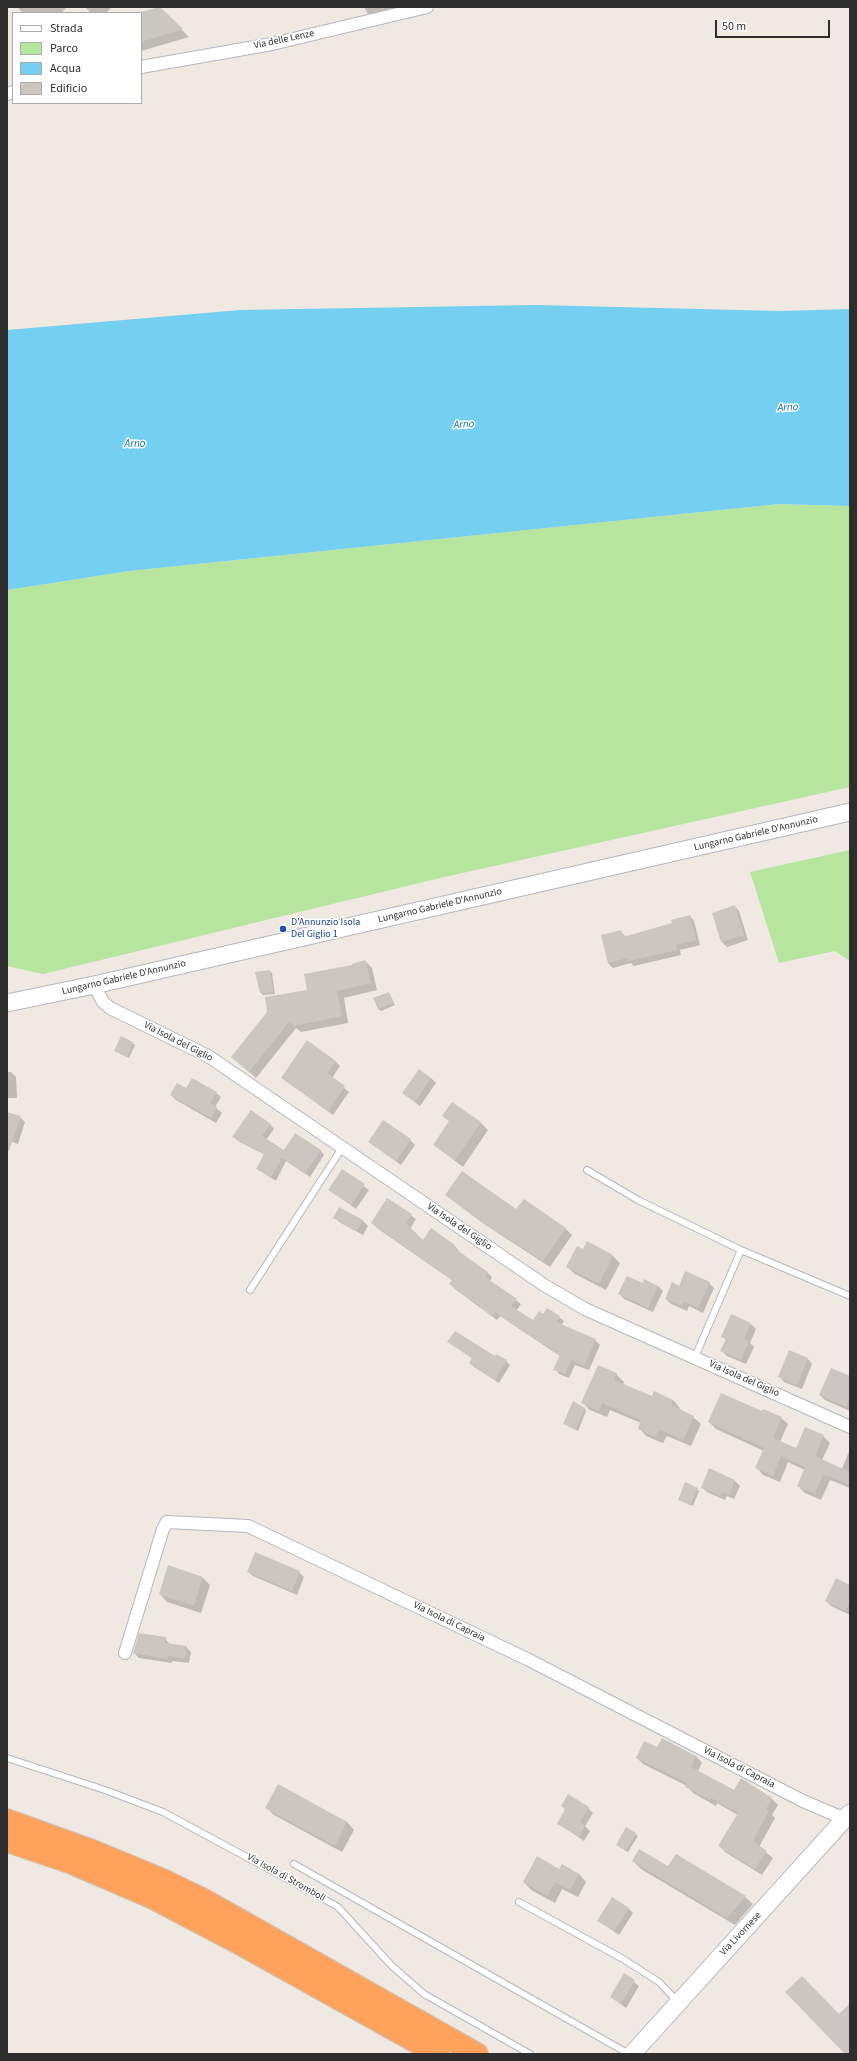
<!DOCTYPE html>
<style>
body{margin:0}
#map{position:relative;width:857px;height:2061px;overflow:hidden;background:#efe9e1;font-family:"Source Sans 3",sans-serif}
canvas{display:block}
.frame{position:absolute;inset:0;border:8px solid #2e2e2e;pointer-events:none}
.legend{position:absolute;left:12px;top:12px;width:130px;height:92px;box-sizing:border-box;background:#fff;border:1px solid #ababab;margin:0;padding:5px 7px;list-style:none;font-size:12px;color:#2e2e2e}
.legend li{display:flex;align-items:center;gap:8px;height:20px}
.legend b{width:20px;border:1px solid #ababab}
.scale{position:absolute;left:715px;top:20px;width:115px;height:18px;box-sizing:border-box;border:2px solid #2e2e2e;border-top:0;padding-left:5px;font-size:12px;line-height:14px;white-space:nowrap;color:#2e2e2e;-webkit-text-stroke:3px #fff;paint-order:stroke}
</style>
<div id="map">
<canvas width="857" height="2061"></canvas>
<div class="frame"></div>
<ul class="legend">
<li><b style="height:5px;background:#fff"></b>Strada</li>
<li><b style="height:11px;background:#b6e59e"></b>Parco</li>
<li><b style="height:11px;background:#75cff0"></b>Acqua</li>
<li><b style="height:11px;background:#cbc7bf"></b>Edificio</li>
</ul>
<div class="scale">50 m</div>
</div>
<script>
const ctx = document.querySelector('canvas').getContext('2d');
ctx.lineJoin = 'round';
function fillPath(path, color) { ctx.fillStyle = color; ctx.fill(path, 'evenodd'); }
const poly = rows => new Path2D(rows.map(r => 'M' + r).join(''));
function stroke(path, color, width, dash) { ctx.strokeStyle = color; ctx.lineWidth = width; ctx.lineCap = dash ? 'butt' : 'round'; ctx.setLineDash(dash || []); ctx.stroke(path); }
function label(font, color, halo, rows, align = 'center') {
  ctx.font = font + ' "Source Sans 3",sans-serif'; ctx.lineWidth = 3; ctx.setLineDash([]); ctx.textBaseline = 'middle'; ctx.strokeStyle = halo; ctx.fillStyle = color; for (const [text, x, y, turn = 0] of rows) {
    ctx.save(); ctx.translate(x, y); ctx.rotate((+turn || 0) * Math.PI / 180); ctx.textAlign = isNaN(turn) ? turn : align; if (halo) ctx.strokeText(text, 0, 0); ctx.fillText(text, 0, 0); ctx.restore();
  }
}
const green = poly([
 [779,504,850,506,850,787,440,878,43,974,7,966,7,590,129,571],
 [850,850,850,961,835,951,779,963,750,872]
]);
const water = poly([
 [536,305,780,311,850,309,850,506,779,504,129,571,7,590,7,330,240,310]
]);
const shadow = poly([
 [17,7,67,7,61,13,23,13],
 [85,7,112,7,106,13,91,13],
 [364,7,394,7,394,9,369,16],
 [159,8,189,37,141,51,140,13],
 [734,906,739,911,748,940,727,947,722,942],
 [690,916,694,921,700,945,680,950,681,955,634,966,631,963,613,968,608,963,620,931,626,937,674,924],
 [365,961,372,968,377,990,344,998,348,1023,301,1032,296,1028,256,1078,232,1057,309,991],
 [270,971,272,973,275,994,263,995,261,993],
 [389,993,395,1005,381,1011,378,1009],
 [122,1037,135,1045,129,1058,115,1051],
 [335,1061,340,1066,332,1078,349,1092,333,1115,282,1078],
 [7,1072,11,1072,16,1077,17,1098,7,1098],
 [431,1078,436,1083,420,1106,403,1093],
 [186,1089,216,1093,221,1097,215,1107,222,1113,216,1123,176,1100,171,1095],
 [452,1103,481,1123,488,1130,463,1167,434,1145,450,1122,444,1116],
 [7,1113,20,1117,25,1122,18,1144,7,1140],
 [270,1124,274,1129,266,1140,284,1151,320,1150,324,1155,310,1177,286,1161,276,1181,257,1169,265,1155,238,1141,234,1137],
 [410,1140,415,1145,401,1165,369,1142],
 [342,1171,369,1190,356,1209,330,1190],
 [446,1195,517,1210,565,1228,572,1235,550,1267,484,1224],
 [388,1199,416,1219,410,1229,423,1241,455,1246,459,1251,458,1252,488,1273,492,1277,490,1281,521,1304,516,1311,533,1322,543,1315,559,1317,564,1321,561,1326,595,1340,600,1345,589,1370,575,1365,569,1378,559,1374,555,1369,560,1356,500,1316,497,1320,455,1289,450,1284,453,1281,377,1228,372,1223],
 [340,1208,363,1221,368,1226,363,1235,339,1222,334,1217],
 [583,1250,613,1256,620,1263,606,1290,575,1274,567,1267],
 [709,1283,714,1288,703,1313,689,1306,687,1311,671,1304,666,1299,680,1287],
 [658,1286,663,1291,653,1312,624,1299,620,1294],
 [732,1315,751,1324,756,1329,750,1343,754,1347,746,1364,727,1356,722,1351,726,1340,723,1337],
 [449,1342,506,1361,510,1365,499,1383,474,1367,470,1363,473,1359],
 [808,1359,812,1364,802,1389,784,1382,780,1377],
 [616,1374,624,1382,623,1384,653,1398,673,1400,680,1408,679,1410,693,1417,701,1424,691,1446,667,1436,663,1443,646,1436,639,1428,641,1423,610,1410,607,1417,590,1410,582,1402],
 [850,1378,850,1411,825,1400,820,1395],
 [584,1408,586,1411,578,1431,564,1424],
 [763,1413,781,1418,788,1424,780,1442,796,1449,823,1436,830,1443,822,1460,842,1469,850,1449,850,1488,830,1480,821,1500,805,1493,798,1486,805,1470,788,1462,780,1482,763,1475,757,1468,764,1451,716,1429,709,1422],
 [710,1470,735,1481,740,1486,734,1499,727,1496,725,1500,707,1492,702,1487],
 [697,1489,699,1491,693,1506,679,1499],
 [248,1572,299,1572,304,1577,297,1595,253,1576],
 [203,1578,210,1585,201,1613,167,1602,160,1594],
 [850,1586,850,1615,831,1606,826,1601],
 [165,1638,170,1645,186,1647,191,1652,189,1663,172,1661,172,1663,139,1658,134,1653],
 [658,1749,696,1756,702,1763,698,1771,735,1791,741,1779,772,1799,778,1805,772,1815,775,1818,759,1847,773,1858,762,1875,725,1852,719,1845,738,1815,717,1803,716,1806,693,1793,687,1786,643,1764,637,1758],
 [279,1786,347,1822,354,1830,342,1852,274,1815,267,1808],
 [588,1808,593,1813,585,1826,590,1831,584,1841,558,1823],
 [627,1828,638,1836,628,1852,617,1845],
 [633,1861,668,1868,745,1897,753,1904,735,1925,641,1869],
 [560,1870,579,1874,586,1882,578,1897,562,1889,555,1903,531,1890,524,1882],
 [628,1908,633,1913,619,1935,599,1921],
 [625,1975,639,1986,626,2008,611,1997]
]);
const building = poly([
 [160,7,183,29,141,42,141,12],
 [735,905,744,935,721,942,712,913],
 [690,915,696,940,676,945,677,950,628,961,627,958,608,963,601,935,621,930,623,937,672,923,671,920],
 [365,960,371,983,337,991,342,1016,294,1026,289,1022,249,1072,231,1057,267,1012,265,997,307,990,304,974,352,965,352,964],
 [270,970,273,992,260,993,255,972],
 [389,992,394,1003,378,1009,373,998],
 [121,1036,133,1042,127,1057,114,1051],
 [307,1040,336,1061,327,1073,345,1086,328,1111,281,1078],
 [419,1069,431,1078,415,1102,402,1093],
 [192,1078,217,1092,210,1103,217,1107,211,1118,170,1095,177,1083,186,1088],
 [452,1102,481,1122,455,1160,433,1145,449,1121,442,1116],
 [251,1110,271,1124,262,1136,284,1150,295,1133,321,1150,305,1173,282,1158,271,1177,256,1169,264,1154,232,1137],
 [7,1112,21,1116,9,1151,7,1151],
 [383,1120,411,1139,396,1161,368,1142],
 [342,1169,365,1184,351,1205,328,1190],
 [462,1171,516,1209,524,1199,566,1228,543,1261,476,1218,445,1195],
 [387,1198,412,1214,406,1223,423,1240,431,1228,455,1245,454,1248,488,1272,485,1277,517,1299,511,1306,533,1320,539,1311,543,1314,547,1308,560,1316,556,1322,596,1339,584,1366,571,1360,565,1374,553,1370,560,1355,495,1312,492,1316,479,1307,480,1306,449,1284,452,1280,371,1223],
 [339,1207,363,1220,357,1231,333,1218],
 [587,1241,613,1255,599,1284,566,1267,577,1246,583,1249],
 [685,1271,710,1282,698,1308,684,1302,682,1306,665,1299,672,1282,679,1286],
 [627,1276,643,1283,644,1279,658,1286,648,1308,618,1294],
 [731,1314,751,1323,744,1339,749,1341,741,1360,720,1351,726,1339,721,1337],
 [455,1331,495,1356,496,1354,507,1360,495,1380,469,1363,472,1358,447,1342],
 [789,1350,808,1358,797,1385,778,1377],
 [598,1365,617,1373,614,1380,652,1396,654,1391,673,1400,671,1405,694,1416,683,1440,659,1429,655,1437,638,1429,641,1420,602,1403,599,1411,581,1403],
 [831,1368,850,1376,850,1398,846,1407,819,1395],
 [721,1393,762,1411,763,1409,782,1417,773,1438,796,1448,805,1427,824,1435,815,1456,850,1472,850,1485,823,1474,815,1494,797,1486,805,1467,781,1456,773,1476,755,1468,764,1448,708,1422],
 [573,1401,585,1408,576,1429,563,1424],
 [709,1468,735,1480,729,1495,722,1492,720,1496,701,1488],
 [685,1482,698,1488,690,1505,678,1500],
 [255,1552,300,1571,292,1591,247,1572],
 [168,1565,203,1577,194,1606,159,1594],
 [836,1578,850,1585,850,1602,845,1611,825,1601],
 [139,1633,166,1637,165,1643,187,1646,185,1659,168,1656,167,1659,133,1653],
 [662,1738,696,1756,691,1767,734,1790,741,1778,772,1798,766,1809,769,1810,753,1841,767,1851,755,1869,718,1846,738,1813,711,1798,710,1800,685,1787,687,1783,636,1758,644,1741,657,1747],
 [278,1784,347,1822,335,1846,265,1808],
 [568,1794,589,1807,580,1822,585,1826,579,1837,557,1824,565,1809,561,1806],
 [626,1827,636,1833,626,1851,616,1845],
 [639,1849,668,1866,676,1854,746,1896,727,1918,632,1861],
 [537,1856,559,1869,562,1864,579,1874,570,1890,555,1882,547,1896,523,1882],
 [612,1897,629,1908,614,1931,597,1921],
 [624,1973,635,1980,621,2004,610,1997],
 [802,1976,839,2014,850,2003,850,2054,845,2054,785,1992]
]);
const lane = poly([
 [587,1170,638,1200,741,1250,850,1296],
 [250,1290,342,1148],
 [695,1357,741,1250],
 [7,1758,105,1790,163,1812,317,1895,338,1907,392,1966,424,1994,530,2054],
 [294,1864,629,2054],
 [519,1902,623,1959,659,1982,678,2002]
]);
const street = poly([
 [141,67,272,44,427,7],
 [7,94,13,92],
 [94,985,103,1002,110,1008,208,1056,544,1285,585,1309,850,1427],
 [125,1653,163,1529,167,1522,248,1526,527,1659,803,1801,845,1819]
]);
const secondary = poly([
 [7,1003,94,985,850,812],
 [632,2054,850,1813]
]);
const highway = poly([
 [7,1820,93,1851,163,1880,206,1901,477,2054],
 [7,1841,69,1862,153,1898,235,1941,438,2054]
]);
const markers = [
 [283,929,4,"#1a4fb4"]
];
const streetNames = [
 ["Via delle Lenze",284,40,-12],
 ["Lungarno Gabriele D'Annunzio",756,834,-13],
 ["Lungarno Gabriele D'Annunzio",440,906,-13],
 ["Lungarno Gabriele D'Annunzio",124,978,-13],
 ["Via Isola del Giglio",178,1042,27],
 ["Via Isola del Giglio",459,1227,34],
 ["Via Isola del Giglio",744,1379,24],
 ["Via Isola di Capraia",449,1622,26],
 ["Via Isola di Capraia",739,1768,27],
 ["Via Isola di Stromboli",286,1878,29],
 ["Via Livornese",741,1934,-47]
];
const transitNames = [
 ["D'Annunzio Isola",291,923],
 ["Del Giglio 1",291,935]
];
const waterNames = [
 ["Arno",788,408,-3],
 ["Arno",464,425,-3],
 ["Arno",135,445]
];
fillPath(green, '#b6e59e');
fillPath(water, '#75cff0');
fillPath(shadow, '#0003');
fillPath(building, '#cbc7bf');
stroke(lane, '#b4b7c1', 8);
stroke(street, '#b4b7c1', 14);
stroke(secondary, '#b4b7c1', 19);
stroke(highway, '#c9c9c9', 24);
stroke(lane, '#fff', 6);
stroke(street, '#fff', 12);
stroke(secondary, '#fff', 17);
stroke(highway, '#ffa35c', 22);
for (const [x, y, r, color] of markers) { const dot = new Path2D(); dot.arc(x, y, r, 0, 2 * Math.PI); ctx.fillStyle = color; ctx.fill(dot); stroke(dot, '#fff', 1.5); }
label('10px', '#2e2e2e', '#fff', streetNames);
label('10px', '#164399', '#fff', transitNames, 'left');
label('italic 11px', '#0d6fa3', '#fff', waterNames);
</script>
